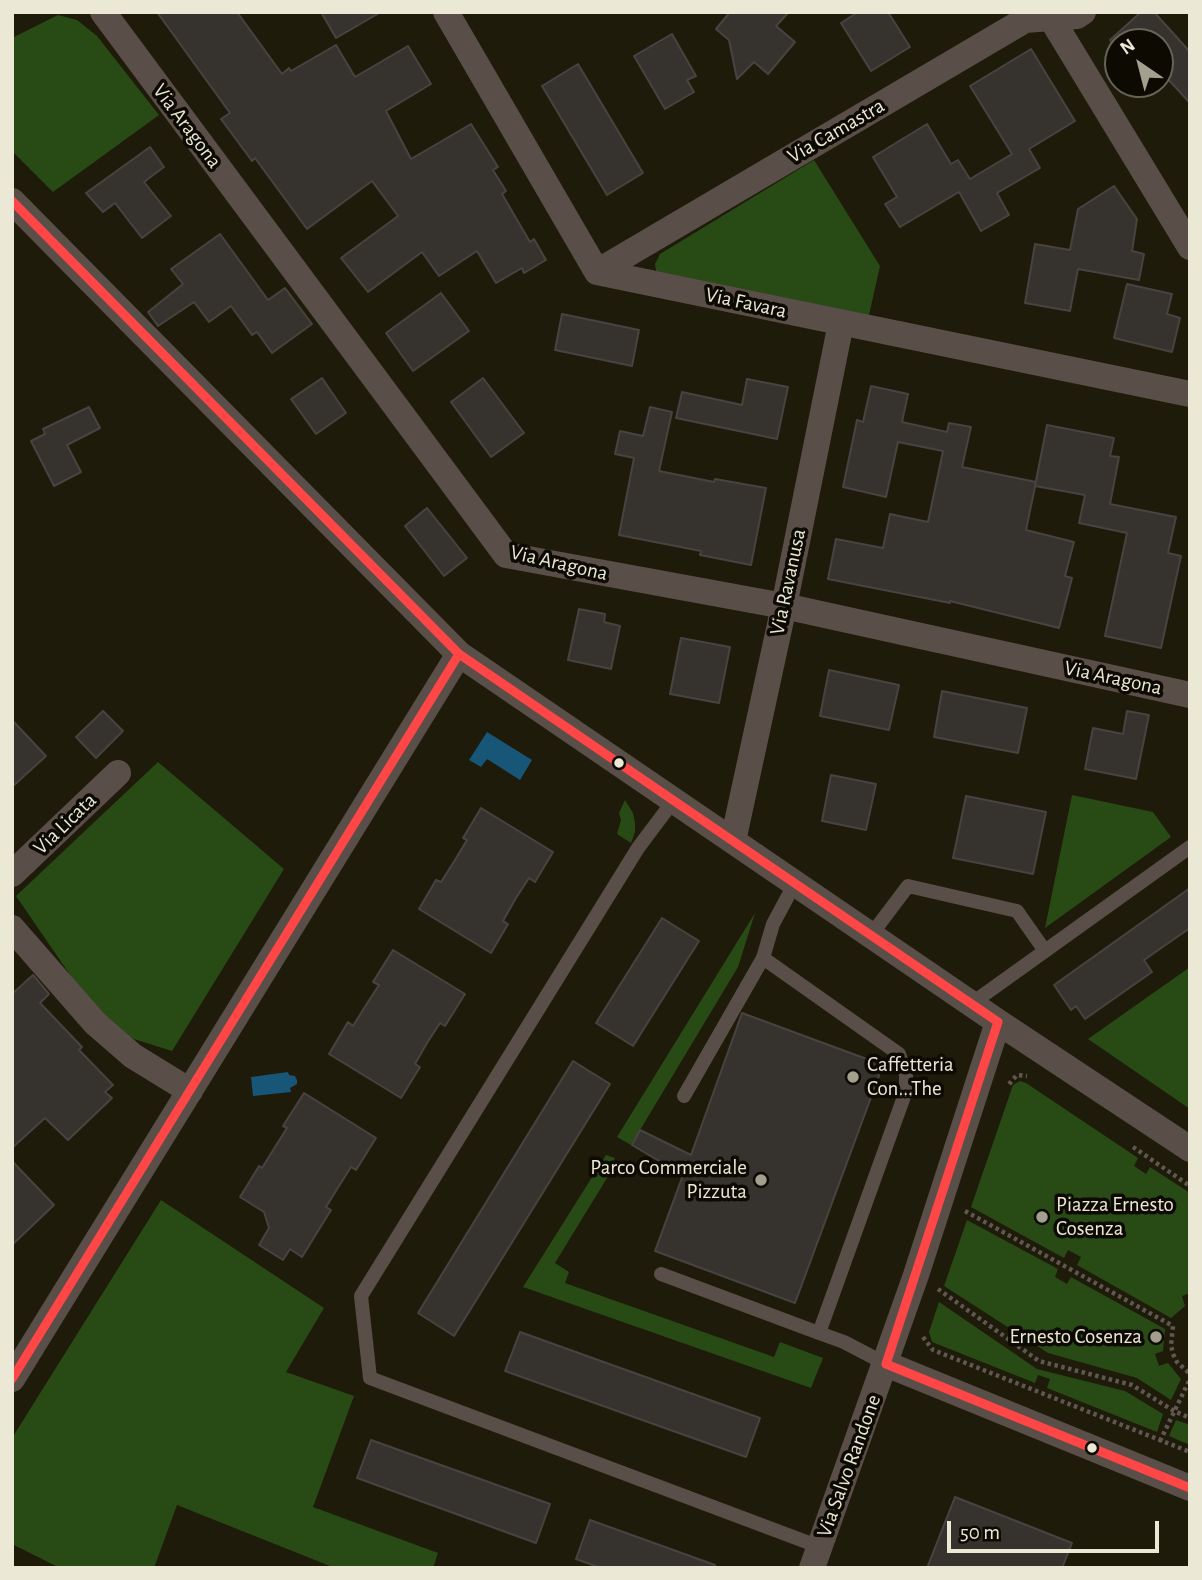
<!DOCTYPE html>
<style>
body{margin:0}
#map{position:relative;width:1202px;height:1580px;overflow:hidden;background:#1f1b0a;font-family:"Alegreya Sans",sans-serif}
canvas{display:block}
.frame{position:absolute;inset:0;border:14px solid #ebe8d6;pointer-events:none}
.north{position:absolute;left:1104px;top:28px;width:70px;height:70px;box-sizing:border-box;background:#0d0a02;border:2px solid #666357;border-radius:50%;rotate:325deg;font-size:19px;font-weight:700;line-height:28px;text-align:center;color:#ebe8d6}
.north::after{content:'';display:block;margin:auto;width:24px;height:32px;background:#a4a08f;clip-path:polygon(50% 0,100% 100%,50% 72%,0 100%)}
.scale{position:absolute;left:947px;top:1521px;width:212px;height:32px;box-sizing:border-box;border:4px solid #ebe8d6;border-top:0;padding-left:9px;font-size:21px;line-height:24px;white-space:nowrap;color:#ebe8d6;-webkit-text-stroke:5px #0d0a02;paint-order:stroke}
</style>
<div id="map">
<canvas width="1202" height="1580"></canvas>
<div class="frame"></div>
<div class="north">N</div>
<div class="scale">50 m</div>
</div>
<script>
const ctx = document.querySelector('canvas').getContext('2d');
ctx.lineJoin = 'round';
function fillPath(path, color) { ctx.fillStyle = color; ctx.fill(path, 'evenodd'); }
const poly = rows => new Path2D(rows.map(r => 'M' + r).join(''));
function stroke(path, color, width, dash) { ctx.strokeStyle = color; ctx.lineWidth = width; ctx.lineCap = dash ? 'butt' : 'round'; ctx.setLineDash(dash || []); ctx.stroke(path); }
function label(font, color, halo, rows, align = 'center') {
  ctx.font = font + ' "Alegreya Sans",sans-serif'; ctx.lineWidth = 7; ctx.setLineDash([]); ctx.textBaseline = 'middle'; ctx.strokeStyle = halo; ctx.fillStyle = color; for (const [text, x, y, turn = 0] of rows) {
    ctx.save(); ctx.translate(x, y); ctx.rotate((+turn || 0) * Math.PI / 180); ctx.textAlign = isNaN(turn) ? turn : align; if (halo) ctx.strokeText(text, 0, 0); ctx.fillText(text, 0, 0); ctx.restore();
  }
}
const green = poly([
 [58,15,77,20,97,36,159,115,53,192,12,151,12,38],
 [814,160,880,266,869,315,656,271,655,264,660,254],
 [158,762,284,869,172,1051,134,1039,99,1017,16,896],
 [1072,795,1153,812,1171,837,1045,928],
 [625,800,633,813,635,823,635,832,631,843,617,834,621,820,619,813],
 [755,913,738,967,631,1145,617,1137],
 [1190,967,1190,1109,1088,1039],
 [1020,1081,1026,1083,1138,1158,1134,1166,1146,1174,1150,1167,1190,1193,1190,1293,1182,1296,1185,1306,1171,1318,1077,1265,1081,1257,1068,1250,1064,1258,971,1207,1013,1085],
 [606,1155,615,1158,607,1178,555,1263,569,1272,565,1283,774,1357,780,1342,823,1358,811,1388,523,1287],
 [161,1200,324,1308,286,1372,354,1396,313,1507,438,1553,433,1568,335,1568,177,1505,154,1568,60,1568,12,1544,12,1438],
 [967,1220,1058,1269,1055,1277,1067,1284,1071,1277,1165,1329,1163,1351,1155,1354,1159,1366,1168,1363,1181,1379,1171,1400,1137,1378,1048,1353,944,1286],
 [939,1302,1037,1369,1125,1391,1163,1414,1157,1432,1047,1388,1050,1379,1038,1375,1035,1383,932,1342,929,1332],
 [1176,1420,1190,1425,1190,1445,1169,1436]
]);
const water = poly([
 [487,732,532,760,520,780,487,759,481,767,469,760],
 [288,1072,289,1075,295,1076,297,1080,297,1084,290,1088,291,1092,253,1096,251,1077]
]);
const building = poly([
 [157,12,237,12,282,74,289,68,291,71,336,45,355,77,408,46,431,84,386,111,411,159,471,124,498,167,493,170,506,191,502,194,530,242,534,239,546,260,524,273,522,268,496,283,477,251,439,276,422,252,368,292,341,258,398,216,372,181,307,229,255,158,252,161,221,119,230,113,157,12],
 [321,12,381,12,336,38,321,12],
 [730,12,789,12,776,26,795,42,768,74,754,62,737,79,729,40,716,29,730,12],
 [858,12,888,12,910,47,871,71,841,23,858,12],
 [1141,12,1154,12,1190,52,1190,103,1166,77,1160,82,1160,42,1118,42,1118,50,1110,40,1141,12],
 [672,34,696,76,687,80,694,92,665,109,634,56,672,34],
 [1031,49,1075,121,1029,149,1040,168,997,193,1009,215,981,231,959,192,900,227,885,204,897,197,873,157,927,124,951,164,958,160,970,179,1012,154,970,86,1031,49],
 [578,64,643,173,607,195,542,86,578,64],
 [150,147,164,167,144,182,171,216,142,238,115,203,103,212,86,193,150,147],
 [1114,186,1137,219,1132,251,1144,254,1139,280,1078,269,1070,311,1025,303,1035,244,1070,250,1078,209,1114,186],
 [220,234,268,300,285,288,312,324,272,353,257,332,252,335,231,306,209,322,194,302,158,326,148,312,183,284,171,269,220,234],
 [1127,284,1172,294,1167,314,1180,318,1172,352,1114,338,1127,284],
 [441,293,469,331,413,371,386,333,441,293],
 [562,314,639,330,632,366,555,350,562,314],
 [322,378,346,413,316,434,291,399,322,378],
 [483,378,524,433,491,457,451,402,483,378],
 [747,379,788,387,777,439,676,418,682,392,742,405,747,379],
 [871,386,908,394,902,422,947,432,949,423,971,427,962,467,1036,482,1026,530,1074,542,1065,576,1072,578,1059,628,950,601,950,603,828,579,836,539,883,548,890,514,928,522,943,451,898,442,886,497,843,487,857,420,863,422,871,386],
 [89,407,100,428,67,445,81,472,54,486,31,441,45,434,43,429,89,407],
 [650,407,672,412,659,471,714,482,715,479,766,488,751,565,700,555,701,551,619,535,634,458,615,454,620,431,643,436,650,407],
 [1047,425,1114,438,1110,456,1119,457,1110,504,1176,517,1168,553,1181,556,1161,648,1105,636,1127,533,1079,523,1085,495,1035,486,1047,425],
 [427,508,467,558,444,576,405,526,427,508],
 [579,609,605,614,604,622,620,626,611,669,568,660,579,609],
 [681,638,730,647,719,703,670,694,681,638],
 [829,670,899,685,889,730,820,716,829,670],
 [942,691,1027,708,1018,753,934,737,942,691],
 [103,711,123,731,96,758,76,737,103,711],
 [1127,711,1149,715,1136,779,1085,769,1093,728,1123,734,1127,711],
 [12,720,46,756,12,787,12,720],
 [831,775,876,784,866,830,822,821,831,775],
 [966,796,1046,812,1033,874,953,858,966,796],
 [481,808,553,852,535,882,529,878,516,898,503,921,508,924,491,953,419,909,436,880,441,882,455,860,467,840,463,838,481,808],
 [1190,888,1190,928,1144,960,1152,972,1085,1019,1076,1006,1071,1010,1054,985,1190,888],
 [662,918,699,941,633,1046,596,1023,662,918],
 [393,950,465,994,445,1026,440,1023,427,1043,415,1064,420,1067,401,1098,329,1054,348,1022,353,1026,366,1005,379,985,373,982,393,950],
 [33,975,49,994,40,1003,82,1047,79,1050,113,1085,105,1092,112,1098,68,1140,45,1118,12,1148,12,994,33,975],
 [742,1013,883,1065,795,1303,655,1251,683,1175,632,1145,640,1130,691,1155,742,1013],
 [573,1061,610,1084,454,1336,418,1313,573,1061],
 [304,1093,376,1138,356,1170,351,1167,339,1186,326,1207,331,1210,302,1257,290,1249,283,1260,259,1245,269,1228,264,1212,240,1197,259,1166,262,1168,275,1147,287,1128,283,1126,304,1093],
 [12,1161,54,1205,12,1245,12,1161],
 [520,1332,760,1418,746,1457,505,1371,520,1332],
 [371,1440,550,1504,536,1543,357,1478,371,1440],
 [955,1497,1072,1543,1062,1568,927,1568,955,1497],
 [590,1520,715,1565,715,1568,601,1568,576,1559,590,1520]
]);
const path = poly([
 [1009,1084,1017,1075,1027,1076],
 [1133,1147,1190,1186],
 [965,1211,1173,1326,1171,1345,1173,1354,1177,1362,1190,1374],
 [938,1289,1039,1361,1132,1385,1174,1411,1190,1418],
 [923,1337,933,1350,1190,1452],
 [1160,1441,1190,1379]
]);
const lane = poly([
 [674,800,638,848,361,1296,370,1378,820,1547],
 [795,883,773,924,763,958,899,1054,906,1075,906,1091,819,1333,844,1342,886,1364],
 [871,935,908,886,1017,911,1045,951],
 [971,1004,1190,847],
 [684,1096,763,958],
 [661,1274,819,1333]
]);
const street = poly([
 [103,12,506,555,784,606,1190,695],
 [446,12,597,272,1190,394],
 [1051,18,1190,247],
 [12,201,459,654,998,1022,1190,1149],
 [597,272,1025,20,1077,16,1083,12],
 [733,841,784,606,841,323],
 [12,874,118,773],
 [12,928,95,1023,133,1056,190,1091],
 [886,1364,1190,1488],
 [12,1379,459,654],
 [812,1568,916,1275,998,1022]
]);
const bus1 = poly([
 [12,201,459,654,998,1022,886,1364,1190,1488],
 [12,1379,459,654]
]);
const markers = [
 [619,763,6,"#ebe8d6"],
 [853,1077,7,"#a4a08f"],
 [761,1180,7,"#a4a08f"],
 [1042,1217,7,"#a4a08f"],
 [1156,1337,7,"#a4a08f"],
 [1092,1448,6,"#ebe8d6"]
];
const streetNames = [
 ["Via Aragona",187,126,53],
 ["Via Camastra",836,131,-30],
 ["Via Favara",746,303,12],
 ["Via Aragona",559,563,13],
 ["Via Ravanusa",788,582,-78],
 ["Via Aragona",1113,678,12],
 ["Via Licata",65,824,-44],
 ["Via Salvo Randone",849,1466,-70]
];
const poiNames = [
 ["Caffetteria",867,1065],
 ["Con...The",867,1089],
 ["Parco Commerciale",747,1168,"right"],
 ["Pizzuta",747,1192,"right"],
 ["Piazza Ernesto",1056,1205],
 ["Cosenza",1056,1229],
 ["Ernesto Cosenza",1142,1337,"right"]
];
fillPath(green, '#284a15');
fillPath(water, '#185678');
fillPath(building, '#36332f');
stroke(building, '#484340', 2);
stroke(path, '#605751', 4.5, [3.5, 3.5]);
stroke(lane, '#5a4e48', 14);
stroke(street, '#5a4e48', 26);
stroke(bus1, '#ff4646', 9);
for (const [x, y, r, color] of markers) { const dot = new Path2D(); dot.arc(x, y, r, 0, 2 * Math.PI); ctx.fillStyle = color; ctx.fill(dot); stroke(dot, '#0d0a02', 2.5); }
label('21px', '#ebe8d6', '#0d0a02', streetNames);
label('21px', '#ebe8d6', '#0d0a02', poiNames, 'left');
</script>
